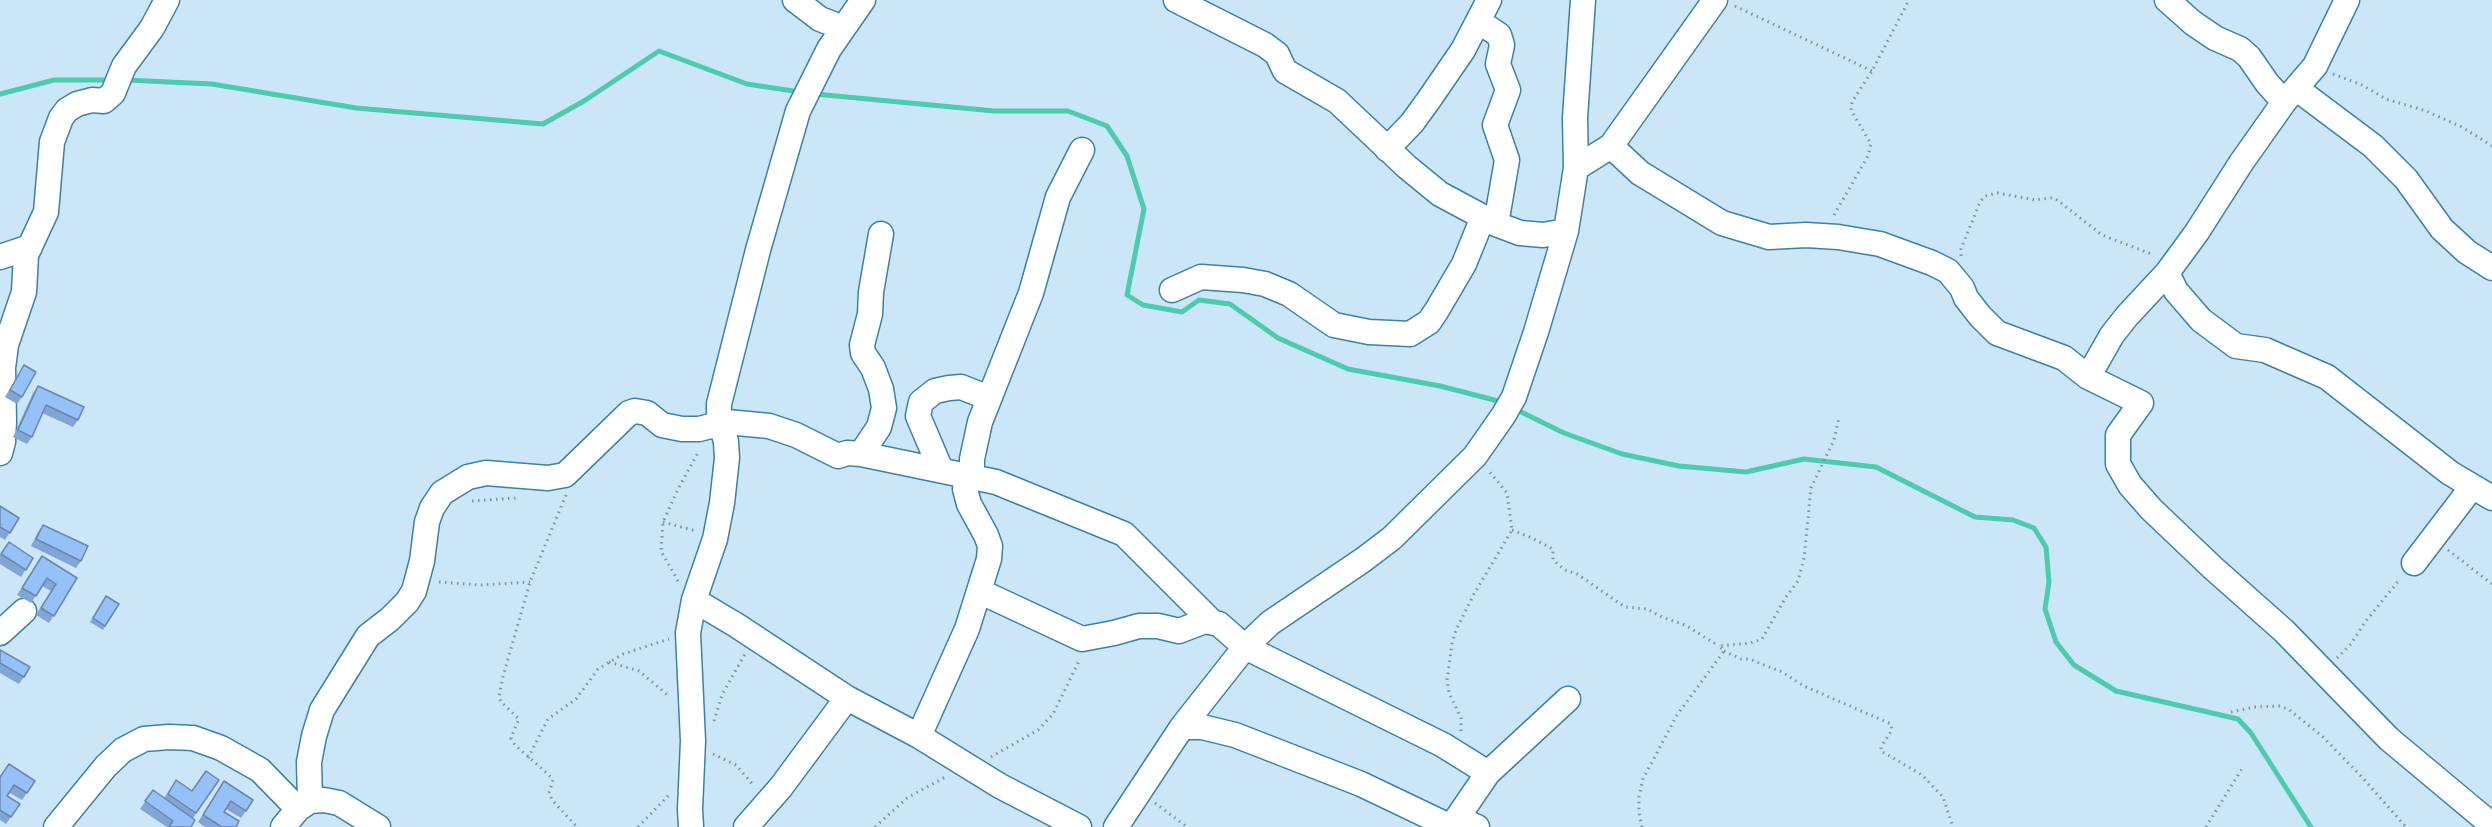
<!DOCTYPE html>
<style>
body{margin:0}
canvas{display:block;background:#cbe6f7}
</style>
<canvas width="2492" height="827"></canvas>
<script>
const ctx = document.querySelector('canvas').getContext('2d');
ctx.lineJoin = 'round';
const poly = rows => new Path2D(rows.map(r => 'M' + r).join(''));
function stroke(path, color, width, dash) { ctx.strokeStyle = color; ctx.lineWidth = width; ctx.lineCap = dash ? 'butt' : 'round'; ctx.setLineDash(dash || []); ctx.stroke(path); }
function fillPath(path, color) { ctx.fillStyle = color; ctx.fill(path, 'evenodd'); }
const stream = poly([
 [126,80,212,84,356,108,543,124,584,101,659,51,747,84,800,92],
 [0,94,54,80,110,80],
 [815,94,994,111,1068,111,1107,126,1127,156,1144,209,1127,295,1143,305,1182,312,1199,300,1230,304,1278,338,1348,369,1440,386,1502,402],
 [1513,408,1564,433,1622,454,1679,466,1746,472,1804,459,1876,467,1975,517,2013,520,2034,528,2046,547,2049,582,2045,609,2056,642,2074,665,2116,691,2238,719,2251,733,2311,827]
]);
const path = poly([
 [1735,6,1872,71],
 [2333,74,2362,85,2386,99,2426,111,2462,127,2492,146],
 [1834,215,1868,156,1871,144,1851,110,1852,102,1872,71,1909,0],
 [1961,256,1961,249,1980,202,1985,196,1998,193,2035,200,2051,198,2056,199,2102,235,2154,255],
 [566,495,530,582,502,680,499,697,501,702,519,719,511,738,515,745,549,775,553,780,549,793,552,800,577,827],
 [472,501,516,498],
 [663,522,696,531],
 [1512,530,1532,538,1553,549,1553,560,1565,570,1577,574,1625,607,1647,609,1662,617,1685,625,1719,646],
 [2448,550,2492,584],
 [678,581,661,551,663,522,678,489,699,451],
 [439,582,480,585,530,582],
 [1724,651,1741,659,1749,659,1782,672,1804,686,1891,724,1892,730,1881,747,1881,751,1922,775,1943,797,1953,827],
 [2337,658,2351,644,2365,622,2400,579],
 [609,662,639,671,670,697],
 [2231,712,2255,707,2279,706,2288,709,2322,736,2361,776,2406,827],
 [714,721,722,695,745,654],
 [1461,731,1461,718,1449,693,1447,680,1452,644,1456,630,1474,594,1512,530,1507,493,1488,470],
 [713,754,736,765,754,786],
 [991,757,1038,730,1053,714,1080,659],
 [528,758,548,719,576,699,598,669,623,654,669,639],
 [1155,803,1187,827],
 [638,827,670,794],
 [875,827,907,798,947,776],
 [1642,827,1639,813,1639,796,1643,779,1677,715,1724,651,1719,646,1751,643,1762,639,1786,597,1798,581,1804,558,1811,488,1834,440,1839,418],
 [2206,827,2243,767]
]);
const minor = poly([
 [795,0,820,19,833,24,839,34],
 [1176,0,1265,45,1277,54,1285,71,1337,101,1407,167,1440,194,1496,224,1520,233,1543,235,1566,231],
 [2167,0,2193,23,2215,38,2240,49,2249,57,2267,83,2284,102],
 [1478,21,1499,35,1502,45,1498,64,1508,90,1495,125,1507,160,1496,224],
 [2297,89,2373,146,2406,179,2442,229,2467,252,2492,268],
 [1611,146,1640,173,1722,223,1769,237,1806,235,1838,237,1880,244,1932,263,1948,271,1962,288,1966,298,1980,316,1997,333,2064,358,2088,377,2141,403,2118,435,2118,464,2130,485,2151,509,2213,568,2284,631,2389,739,2492,825],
 [1387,149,1412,123,1428,101,1463,50,1489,0],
 [1576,168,1611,146,1715,0],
 [0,257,30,247],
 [2167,273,2176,291,2201,320,2236,346,2265,350,2327,377,2450,473,2492,498],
 [1172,290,1201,277,1243,280,1265,284,1289,294,1334,325,1369,332,1410,334,1429,322,1437,310,1464,264,1483,217],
 [2088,377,2112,335,2127,316,2167,273,2197,232,2241,163,2284,102,2315,66,2347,0],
 [0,453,3,442,4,421,3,368,6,345,24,292,26,255,46,212,52,142,61,118,67,110,77,104,92,100,104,101,113,93,124,66,152,28,167,0],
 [861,454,879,427,884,408,881,389,873,368,863,353,862,345,870,314,871,292,881,234],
 [941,470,918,416,921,402,935,391,949,388,961,387,989,398],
 [972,476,972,459,980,422,1031,293,1058,197,1082,150],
 [2414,563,2472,487],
 [979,591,1082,639,1114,633,1139,626,1158,626,1179,631,1205,621,1219,624,1245,647,1443,745,1488,773],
 [694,600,736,625,847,698,919,736,1000,786,1079,827],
 [0,633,24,611],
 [1182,727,1202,727,1235,735,1361,784,1451,827],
 [919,736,967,629,989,559,990,546,986,535,969,504,965,489,967,475],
 [310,801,309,762,314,736,322,710,368,636,390,619,407,602,414,591,422,561,427,522,432,508,442,493,468,477,486,473,548,478,565,475,629,413,635,411,647,413,662,425,682,429,699,429,727,422,769,426,796,435,838,456,847,453,861,454,996,482,1124,534,1212,622],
 [1457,818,1477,827],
 [56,827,106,766,123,750,144,739,169,737,193,738,221,748,260,770,298,809],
 [283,827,298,809,310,801,324,800,339,803,378,827],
 [691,827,690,809,693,741,688,633,694,600,715,539,722,503,727,458,726,442,719,414,719,404,758,250,798,111,829,49,863,0],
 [746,827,781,787,847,698],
 [1116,827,1182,727,1245,647,1270,623,1363,560,1392,538,1475,456,1503,416,1514,397,1536,332,1566,231,1576,168,1575,118,1583,0],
 [1451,827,1488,773,1568,699]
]);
const wall = poly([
 [24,365,22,397,17,404,5,397],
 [38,386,78,420,73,427,42,413,32,437,27,444,13,437,33,393],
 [0,506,19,518,5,540,0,537],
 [43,525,81,561,76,568,31,546,38,532],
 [9,542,33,558,21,577,0,564,0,555],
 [42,556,77,578,49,623,36,615,51,591,42,586,31,603,17,595],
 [106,596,119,604,103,630,90,622],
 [0,650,24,677,19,684,0,673],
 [0,777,35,781,22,800,10,793,7,796,20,804,6,824,0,820],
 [176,780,192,791,219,780,193,818,191,827,167,827,140,809,153,790,164,798],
 [224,781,253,800,241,818,226,809,224,812,236,827,205,827,198,822]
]);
const building = poly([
 [24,365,36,372,22,397,10,390,24,365],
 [38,386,84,407,78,420,46,405,32,437,18,430,38,386],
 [0,506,19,518,10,533,0,527,0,506],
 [43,525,88,546,81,561,36,539,43,525],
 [9,542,33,558,26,570,1,554,9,542],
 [42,556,77,578,54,616,41,608,56,584,47,578,36,596,22,588,42,556],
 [106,596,119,604,105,626,93,618,106,596],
 [0,650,30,667,24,677,0,663,0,650],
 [9,764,35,781,27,793,14,785,7,796,20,804,11,817,0,810,0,777,9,764],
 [206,771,219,780,196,813,168,794,176,780,192,791,206,771],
 [224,781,253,800,246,811,231,801,224,812,239,821,236,827,222,827,203,815,224,781],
 [153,790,195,820,191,827,169,827,173,821,145,801,153,790]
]);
stroke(stream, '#4dcbaf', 5);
stroke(minor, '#3c81a7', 27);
stroke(path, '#7c93a2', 3, [1.5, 4.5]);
stroke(minor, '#fff', 24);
fillPath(wall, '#81a5d5');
fillPath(building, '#96c0f8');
stroke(building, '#6986ae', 1.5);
</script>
